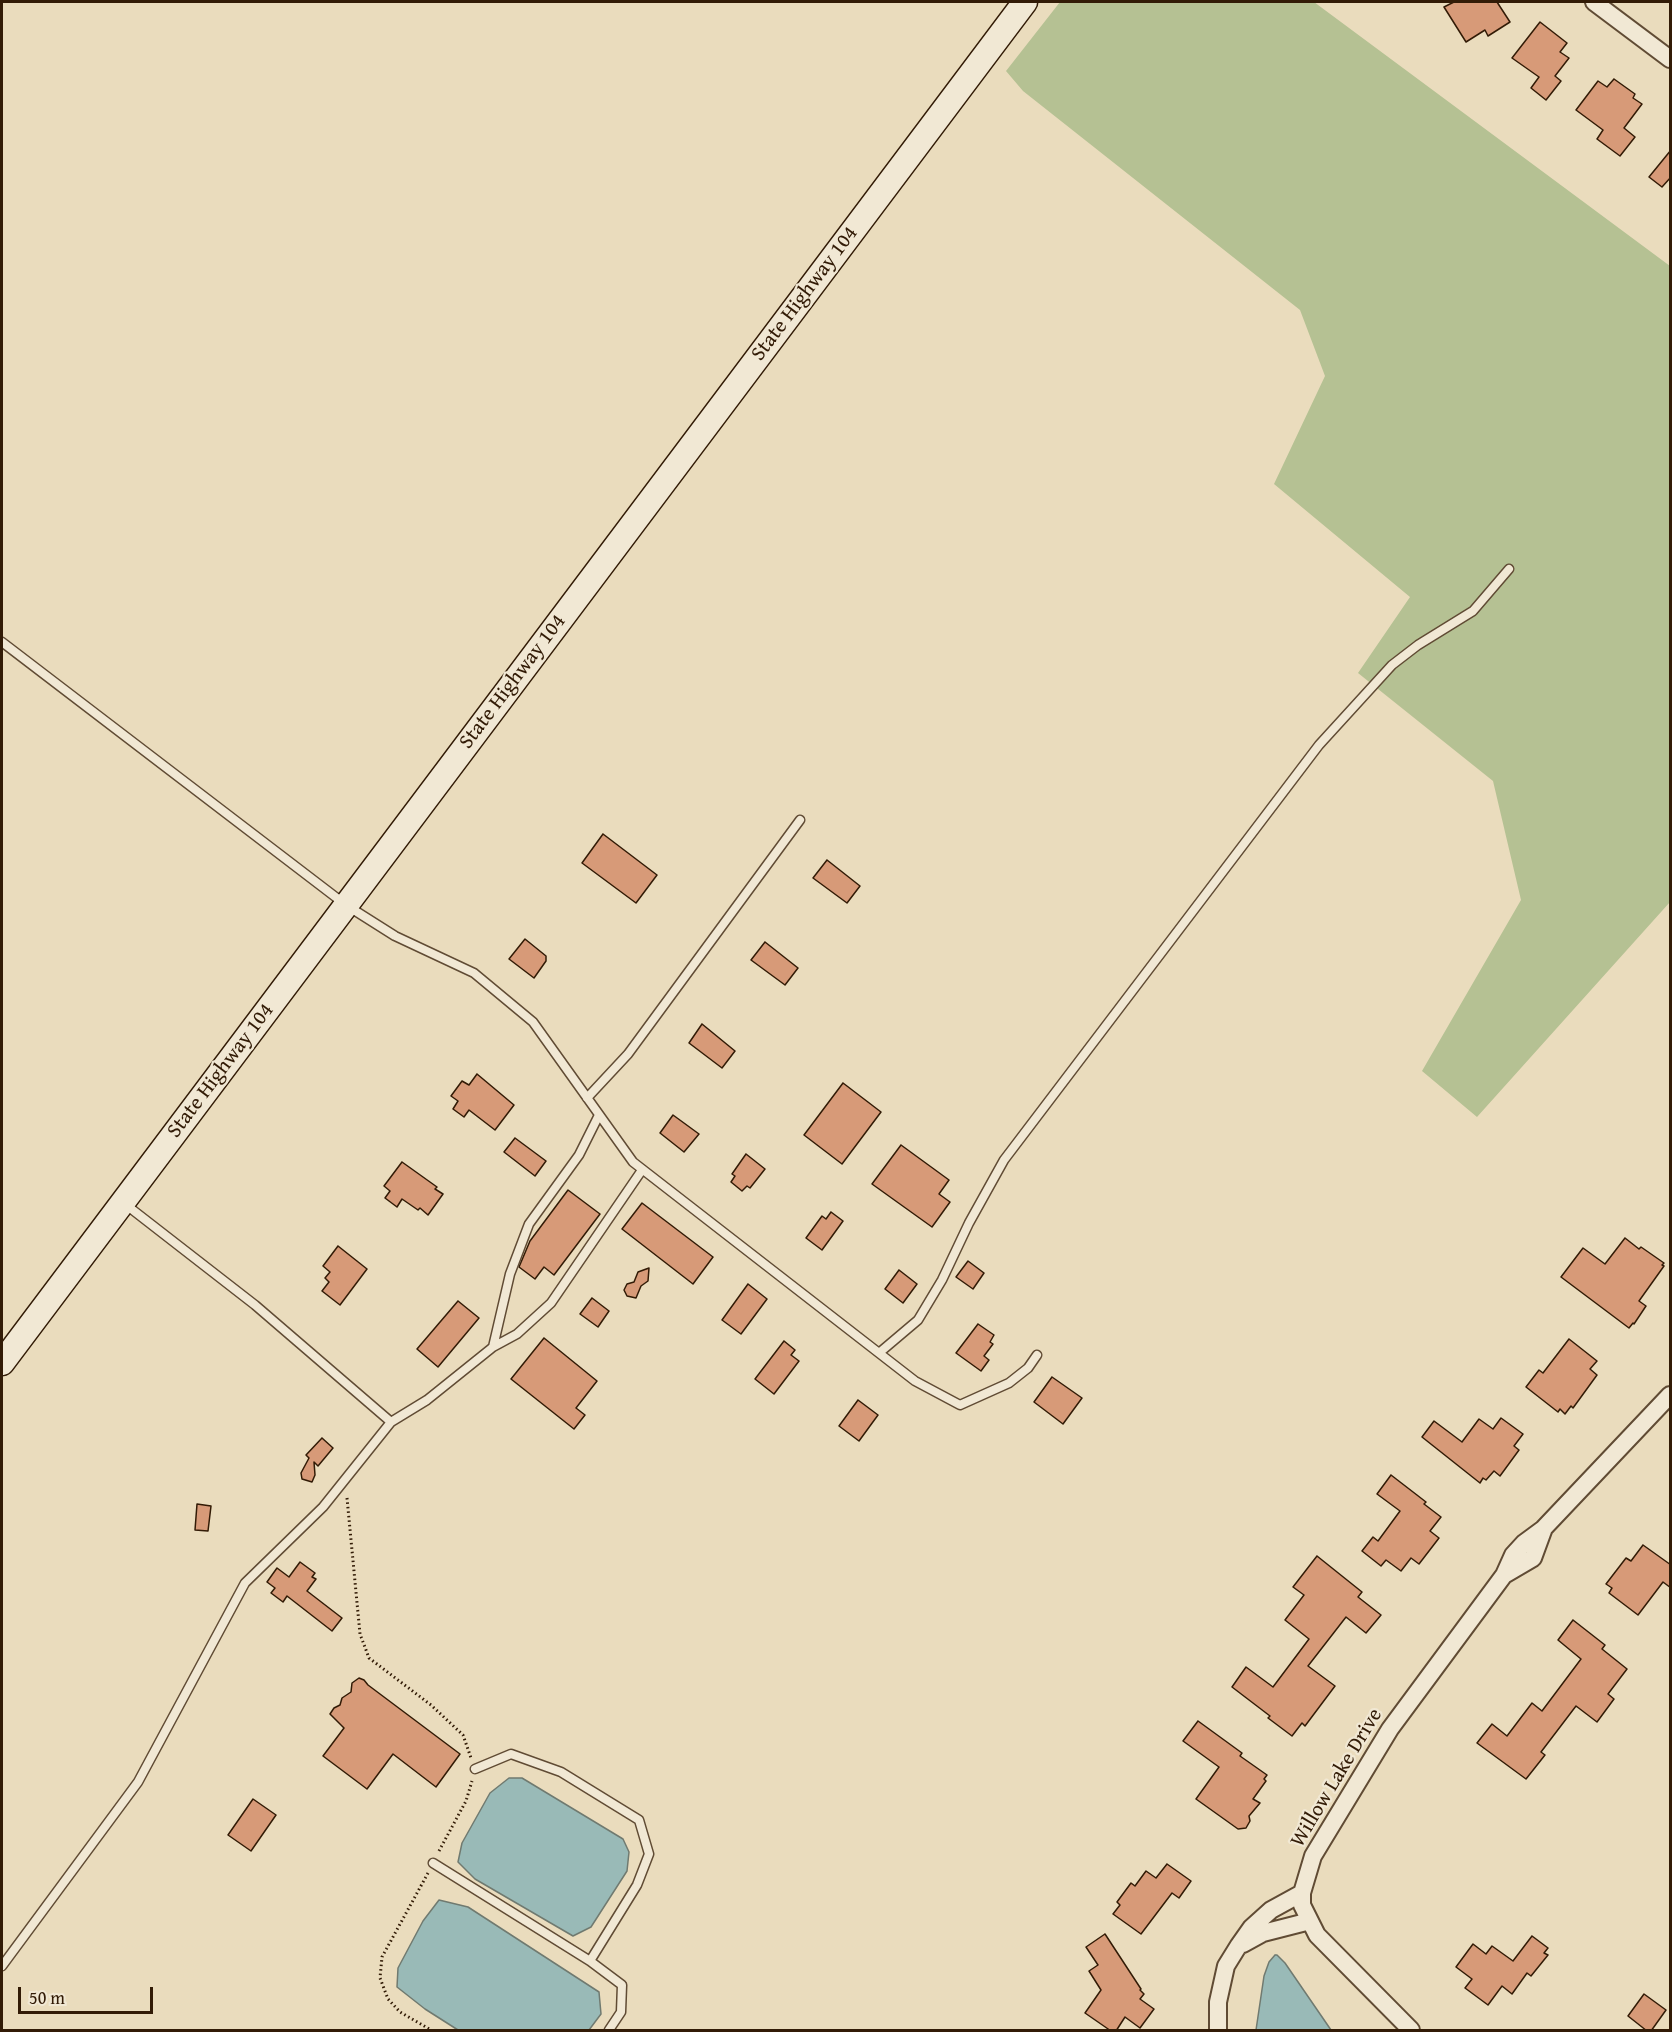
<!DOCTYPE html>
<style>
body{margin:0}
#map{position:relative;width:1672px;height:2032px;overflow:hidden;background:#eadcbd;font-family:"Gentium Book Plus",serif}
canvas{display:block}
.frame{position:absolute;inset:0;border:3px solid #321b06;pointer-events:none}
.scale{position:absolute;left:18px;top:1987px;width:135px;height:27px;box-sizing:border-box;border:3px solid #321b06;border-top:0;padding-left:8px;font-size:18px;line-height:21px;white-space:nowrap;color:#321b06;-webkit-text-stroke:4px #f1e8d4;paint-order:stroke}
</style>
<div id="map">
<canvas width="1672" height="2032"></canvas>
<div class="frame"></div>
<div class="scale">50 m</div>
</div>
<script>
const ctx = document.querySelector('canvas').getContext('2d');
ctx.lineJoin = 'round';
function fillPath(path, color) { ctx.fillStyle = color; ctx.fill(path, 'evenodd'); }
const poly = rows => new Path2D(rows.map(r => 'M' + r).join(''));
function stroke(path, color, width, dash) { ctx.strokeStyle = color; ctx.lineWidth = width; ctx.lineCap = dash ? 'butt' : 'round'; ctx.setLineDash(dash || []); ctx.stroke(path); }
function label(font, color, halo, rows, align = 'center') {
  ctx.font = font + ' "Gentium Book Plus",serif'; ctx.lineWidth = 4.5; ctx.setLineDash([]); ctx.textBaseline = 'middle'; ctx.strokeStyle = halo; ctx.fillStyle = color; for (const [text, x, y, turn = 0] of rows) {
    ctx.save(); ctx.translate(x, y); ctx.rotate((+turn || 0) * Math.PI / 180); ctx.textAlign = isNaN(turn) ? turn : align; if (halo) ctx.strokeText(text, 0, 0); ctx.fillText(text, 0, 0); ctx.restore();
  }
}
const green = poly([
 [1060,2,1314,2,1670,266,1670,902,1477,1117,1422,1071,1521,900,1493,781,1358,673,1410,597,1274,484,1325,376,1300,310,1023,91,1006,71]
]);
const water = poly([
 [509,1778,522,1778,623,1839,629,1852,627,1871,591,1927,573,1936,475,1879,458,1862,462,1843,490,1793,509,1778],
 [439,1900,468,1907,599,1992,601,2014,589,2030,458,2030,425,2009,397,1987,398,1968,423,1921,439,1900],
 [1275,1955,1277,1955,1285,1963,1331,2030,1256,2030,1264,1976,1269,1962,1275,1955]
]);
const building = poly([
 [1454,2,1497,2,1510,22,1488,36,1485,30,1466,42,1444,7,1454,2],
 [1540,22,1567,43,1560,52,1569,58,1555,76,1561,81,1546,100,1531,88,1539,77,1512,58,1540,22],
 [1614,79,1635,94,1633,98,1642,104,1624,128,1635,137,1620,156,1597,139,1603,130,1576,110,1598,81,1607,87,1614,79],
 [1671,150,1671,177,1662,187,1649,177,1671,150],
 [603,834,657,875,636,903,582,863,603,834],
 [827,860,860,886,847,903,813,878,827,860],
 [525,939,546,956,546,961,534,978,509,959,525,939],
 [765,942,798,968,785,985,751,960,765,942],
 [702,1024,735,1051,722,1068,689,1043,702,1024],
 [477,1074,514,1105,495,1130,469,1110,464,1117,453,1109,458,1101,451,1096,462,1081,469,1085,477,1074],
 [843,1083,881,1112,842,1164,804,1135,843,1083],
 [673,1115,699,1134,684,1152,660,1133,673,1115],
 [515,1138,546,1161,535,1176,504,1152,515,1138],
 [901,1145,949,1180,939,1194,950,1202,932,1227,872,1184,901,1145],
 [746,1154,765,1169,750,1188,747,1186,742,1191,731,1182,735,1176,732,1174,746,1154],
 [402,1162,437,1187,435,1189,443,1194,428,1215,420,1208,418,1210,402,1199,397,1207,385,1198,390,1191,384,1186,402,1162],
 [568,1190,600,1214,554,1275,544,1267,535,1279,519,1267,530,1241,568,1190],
 [642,1203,713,1257,693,1284,622,1229,642,1203],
 [831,1212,843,1221,822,1250,806,1238,822,1216,826,1219,831,1212],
 [1625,1238,1639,1249,1641,1247,1664,1263,1662,1265,1664,1266,1639,1301,1646,1306,1634,1324,1633,1323,1629,1328,1561,1277,1583,1248,1605,1264,1625,1238],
 [338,1246,367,1269,340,1305,322,1291,329,1282,325,1278,330,1272,323,1266,338,1246],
 [968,1261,984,1273,973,1289,956,1277,968,1261],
 [649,1268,648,1281,641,1286,636,1298,627,1296,624,1290,627,1284,634,1282,638,1272,649,1268],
 [899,1270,917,1284,903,1303,885,1289,899,1270],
 [748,1284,767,1299,741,1334,722,1320,748,1284],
 [592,1298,609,1311,598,1327,580,1314,592,1298],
 [458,1301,479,1318,438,1367,417,1349,458,1301],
 [978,1324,994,1335,990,1342,993,1344,984,1356,989,1360,981,1371,956,1353,978,1324],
 [544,1338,597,1381,576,1408,585,1415,574,1429,511,1379,544,1338],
 [1569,1339,1597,1361,1590,1369,1597,1375,1573,1408,1571,1406,1565,1414,1560,1409,1558,1412,1526,1387,1539,1370,1543,1373,1569,1339],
 [784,1341,795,1350,791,1355,799,1361,774,1394,755,1379,784,1341],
 [1052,1377,1082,1398,1063,1424,1034,1402,1052,1377],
 [858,1400,878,1415,859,1441,839,1426,858,1400],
 [1501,1418,1523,1434,1514,1446,1519,1450,1500,1476,1494,1471,1486,1480,1483,1478,1480,1483,1422,1437,1434,1421,1462,1442,1479,1419,1493,1429,1501,1418],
 [322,1438,333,1448,318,1466,314,1462,315,1475,312,1482,302,1479,301,1473,309,1458,306,1455,322,1438],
 [1391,1475,1426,1502,1424,1504,1441,1517,1430,1531,1439,1538,1419,1564,1411,1558,1401,1571,1386,1560,1381,1566,1362,1551,1373,1537,1378,1541,1400,1511,1377,1494,1391,1475],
 [197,1504,211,1506,208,1531,195,1530,197,1504],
 [1643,1545,1671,1565,1671,1588,1663,1582,1638,1615,1609,1593,1612,1588,1606,1584,1626,1558,1631,1561,1643,1545],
 [1317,1556,1362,1592,1358,1597,1381,1615,1366,1633,1346,1617,1308,1666,1335,1686,1305,1726,1302,1723,1292,1736,1268,1718,1270,1716,1232,1687,1246,1667,1273,1687,1309,1639,1285,1620,1304,1595,1293,1587,1317,1556],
 [300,1562,315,1573,312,1577,316,1579,307,1591,342,1618,332,1631,287,1596,283,1602,271,1593,275,1588,267,1582,277,1568,289,1577,300,1562],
 [1573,1620,1605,1645,1602,1649,1627,1669,1608,1694,1614,1699,1597,1722,1576,1706,1541,1752,1545,1755,1526,1779,1477,1743,1492,1724,1507,1736,1532,1703,1542,1711,1581,1659,1558,1640,1573,1620],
 [359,1678,364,1680,368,1685,460,1754,436,1787,393,1754,367,1789,323,1756,344,1728,330,1714,334,1708,340,1705,342,1698,351,1692,352,1683,359,1678],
 [1198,1721,1242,1753,1240,1756,1267,1775,1264,1779,1266,1781,1253,1799,1260,1803,1249,1816,1250,1821,1246,1828,1238,1829,1196,1799,1219,1767,1183,1741,1198,1721],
 [253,1799,276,1815,251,1851,228,1835,253,1799],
 [1167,1864,1191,1881,1179,1898,1172,1893,1141,1934,1113,1914,1120,1905,1117,1902,1131,1883,1135,1886,1146,1871,1156,1878,1167,1864],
 [1105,1934,1141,1989,1140,1990,1144,1994,1140,1999,1154,2009,1140,2028,1125,2017,1116,2031,1111,2031,1085,2013,1101,1990,1089,1971,1098,1965,1086,1947,1105,1934],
 [1532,1936,1548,1948,1544,1953,1548,1955,1531,1976,1527,1973,1512,1994,1502,1986,1488,2005,1465,1988,1472,1979,1456,1967,1473,1944,1486,1954,1492,1946,1513,1961,1532,1936],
 [1644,1994,1666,2010,1651,2031,1647,2031,1628,2016,1644,1994]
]);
const path = poly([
 [347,1498,360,1634,369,1658,431,1705,463,1735,471,1758],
 [439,1851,466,1801,472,1781],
 [428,1873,382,1957,380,1978,388,1999,400,2012,431,2030]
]);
const service = poly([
 [2,642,346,905,395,936,474,973,533,1022,633,1162,915,1381,960,1405,1009,1383,1028,1368,1037,1355],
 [587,1098,628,1054,800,820],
 [125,1204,255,1305,391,1422],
 [493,1347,517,1334,551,1303,642,1170],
 [879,1353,918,1320,942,1280,969,1223,1004,1160,1319,745,1392,665,1418,645,1473,611,1509,569],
 [475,1769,511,1754,561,1772,639,1820,649,1854,637,1885,590,1961],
 [433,1863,590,1961,622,1985,621,2012,609,2030],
 [2,1966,138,1782,245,1583,323,1507,391,1422,427,1400,493,1347,510,1274,529,1224,579,1155,599,1115]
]);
const minor = poly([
 [1594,2,1670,59],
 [1504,1575,1513,1555,1524,1543,1543,1529],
 [1243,1944,1263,1933,1310,1921],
 [1218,2030,1218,2002,1226,1966,1239,1945,1251,1928,1271,1910,1302,1893],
 [1411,2030,1317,1935,1302,1905,1302,1893,1313,1856,1390,1729,1504,1575,1533,1558,1544,1528,1670,1395]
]);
const secondary = poly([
 [2,1363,1025,2]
]);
const streetNames = [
 ["State Highway 104",805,294,-53],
 ["State Highway 104",513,682,-53],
 ["State Highway 104",221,1071,-53],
 ["Willow Lake Drive",1337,1778,-59]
];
fillPath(green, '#b5c193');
fillPath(water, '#99bab7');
stroke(water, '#707a70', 1.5);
fillPath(building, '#d79a78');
stroke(building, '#321b06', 1.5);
stroke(service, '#604b34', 11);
stroke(minor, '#604b34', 20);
stroke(secondary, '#321b06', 27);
stroke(path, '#321b06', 3, [1.5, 3]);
stroke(service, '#f1e8d4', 8);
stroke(minor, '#f1e8d4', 16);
stroke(secondary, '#f1e8d4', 24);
label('21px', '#321b06', '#f1e8d4', streetNames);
</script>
